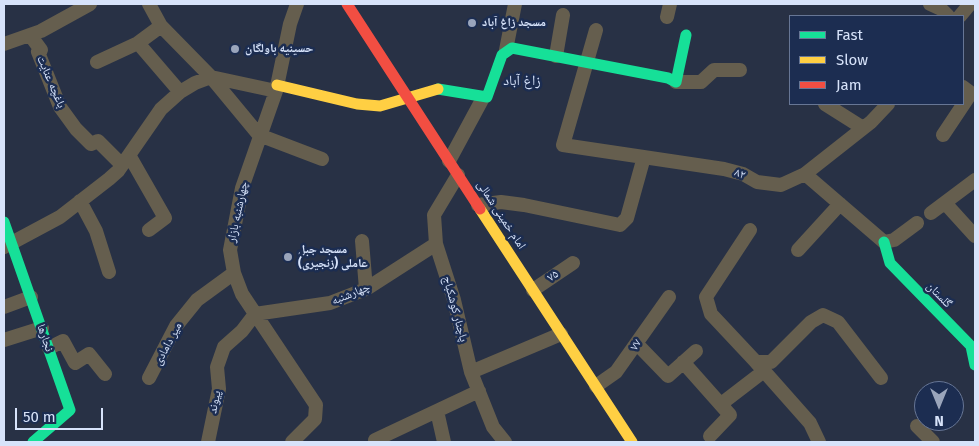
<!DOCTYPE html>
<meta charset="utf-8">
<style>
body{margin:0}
#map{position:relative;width:979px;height:446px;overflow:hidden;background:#283145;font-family:"Fira Sans",sans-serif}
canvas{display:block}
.frame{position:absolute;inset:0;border:5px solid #d7e3fa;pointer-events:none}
.legend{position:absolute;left:789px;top:15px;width:175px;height:90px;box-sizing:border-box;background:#1c2d51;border:1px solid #677695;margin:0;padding:6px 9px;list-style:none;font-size:15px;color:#d7e3fa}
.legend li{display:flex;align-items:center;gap:10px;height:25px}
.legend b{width:25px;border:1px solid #677695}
.north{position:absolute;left:914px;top:381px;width:50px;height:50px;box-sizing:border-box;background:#1c2d51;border:1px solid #677695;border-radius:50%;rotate:180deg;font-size:14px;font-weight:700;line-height:20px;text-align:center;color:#d7e3fa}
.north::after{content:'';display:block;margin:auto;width:18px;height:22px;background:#9aa5bb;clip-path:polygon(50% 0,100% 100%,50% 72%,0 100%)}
.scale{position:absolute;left:15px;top:408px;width:88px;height:22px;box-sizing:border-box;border:2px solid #d7e3fa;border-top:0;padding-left:6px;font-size:15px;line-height:18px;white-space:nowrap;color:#d7e3fa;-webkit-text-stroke:4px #1c2d51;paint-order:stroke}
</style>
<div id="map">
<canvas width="979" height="446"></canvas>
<div class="frame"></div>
<ul class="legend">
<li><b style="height:6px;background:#16e098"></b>Fast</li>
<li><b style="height:6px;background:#ffcf43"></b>Slow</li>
<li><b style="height:6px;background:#f24e42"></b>Jam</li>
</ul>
<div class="north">N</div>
<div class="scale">50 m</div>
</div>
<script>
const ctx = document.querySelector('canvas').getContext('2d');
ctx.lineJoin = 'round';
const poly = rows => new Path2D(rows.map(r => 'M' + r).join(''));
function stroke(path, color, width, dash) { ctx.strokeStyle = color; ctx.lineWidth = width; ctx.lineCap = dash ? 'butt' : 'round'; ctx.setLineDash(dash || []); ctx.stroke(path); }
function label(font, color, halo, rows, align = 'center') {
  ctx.font = font + ' "Fira Sans","Noto Naskh Arabic",sans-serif'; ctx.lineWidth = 5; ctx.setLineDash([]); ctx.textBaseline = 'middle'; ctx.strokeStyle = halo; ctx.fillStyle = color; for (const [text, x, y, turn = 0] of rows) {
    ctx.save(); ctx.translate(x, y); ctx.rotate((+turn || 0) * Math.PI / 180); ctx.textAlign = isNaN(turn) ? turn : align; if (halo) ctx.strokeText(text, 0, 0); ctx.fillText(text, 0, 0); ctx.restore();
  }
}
const street = poly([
 [149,4,161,26,211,77,259,135,322,159],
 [930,4,941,9,948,16],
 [960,16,970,4],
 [667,17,670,4],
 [596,30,563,145,724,169,743,174,757,182,781,185,805,174,871,122,888,104],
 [30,35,41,50,38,52,60,107,76,129,91,144,98,141,122,165],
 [138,43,180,92],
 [4,44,41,31,90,4],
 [506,50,515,4],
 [556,56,563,15],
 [97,62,138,43,161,26],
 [676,82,701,82,714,70,740,70],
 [825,104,863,128],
 [943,135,971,93,963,87],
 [129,155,165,218,149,230],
 [449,161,483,98],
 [805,174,884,242,894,240,917,223],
 [458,175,434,215,436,244,454,300,471,372,493,427,505,442],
 [80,201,96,231,109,272],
 [945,203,975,236],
 [478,205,501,202,524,205,620,225,627,218,644,157],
 [931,213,975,180],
 [750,230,706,297,711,314,756,362,771,362,811,322,823,315,838,322,881,378],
 [362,241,366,289],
 [4,247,60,217,109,179,118,171,161,109,180,92,195,83,211,77,276,91],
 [798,250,840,204],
 [533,290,573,263],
 [4,307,31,297],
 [4,340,42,328],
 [637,344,668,376,696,351],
 [49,348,63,341,75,363,89,354,105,374],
 [683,362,730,415,710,436],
 [756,362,810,423,819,442],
 [471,372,561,334],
 [149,378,176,326,197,300,234,273],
 [596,386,616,372,669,297],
 [721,404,764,371],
 [437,411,444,442],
 [917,426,933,442],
 [375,440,479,391],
 [208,442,219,389,217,367,224,347,242,331,255,314,330,303,366,289,436,244],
 [292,442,315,419,316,405,242,294,234,273,230,250,242,188,276,91,290,24,297,4]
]);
const fast = poly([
 [438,89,487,97,502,55,512,48,668,78,676,82,686,35],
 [4,222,70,410,33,442],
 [884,242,890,263,971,346,975,365]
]);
const slow = poly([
 [277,85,357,104,380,106,438,89],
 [480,209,632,442]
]);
const jam = poly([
 [347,4,480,209]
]);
const markers = [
 [472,23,5,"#9aa5bb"],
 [235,49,5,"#9aa5bb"],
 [288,257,5,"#9aa5bb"]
];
const poiNames = [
 ["مسجد زاغ آباد",482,23],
 ["حسینیه باولگان",245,49],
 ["مسجد جبل",298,250],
 ["عاملی (زنجیری)",298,264]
];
const streetNames = [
 ["باغچه عنایت",51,82,67],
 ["۸۲",740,174,20],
 ["چهارشنبه بازار",238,212,-78],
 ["امام خمینی شمالی",501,215,57],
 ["۷۵",553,276,-33],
 ["چهارشنبه",351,294,-22],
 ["گلستان",939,295,46],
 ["پاچنار کوشکباج",455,309,75],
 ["نجارها",45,338,71],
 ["میر دامادی",168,344,-62],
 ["۷۷",636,345,-58],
 ["پیوند",215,402,-78]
];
const neighbourhoodNames = [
 ["زاغ آباد",522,81]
];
stroke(street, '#655e4e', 14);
stroke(fast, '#16e098', 11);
stroke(slow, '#ffcf43', 11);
stroke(jam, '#f24e42', 11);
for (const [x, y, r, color] of markers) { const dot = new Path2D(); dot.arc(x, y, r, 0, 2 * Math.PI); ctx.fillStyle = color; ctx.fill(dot); stroke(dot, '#1c2d51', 2); }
label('bold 12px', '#d7e3fa', '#1c2d51', poiNames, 'left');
label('12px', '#d7e3fa', '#1c2d51', streetNames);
label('14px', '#d7e3fa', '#1c2d51', neighbourhoodNames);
</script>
